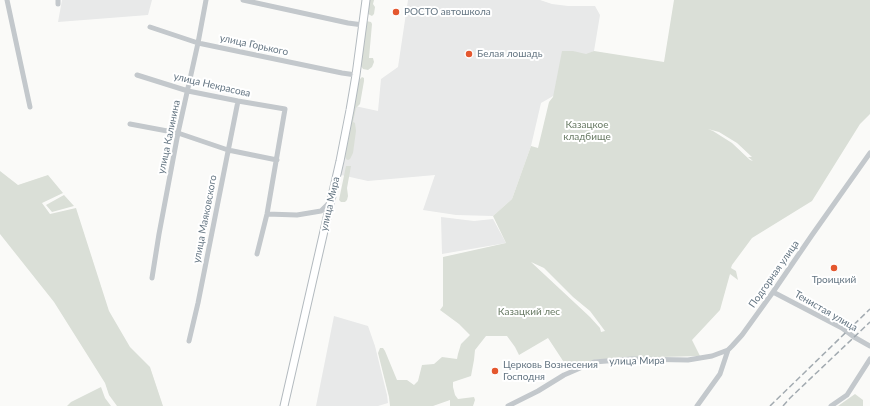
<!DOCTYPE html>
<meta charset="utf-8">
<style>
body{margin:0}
canvas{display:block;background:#fafaf8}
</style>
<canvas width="870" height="406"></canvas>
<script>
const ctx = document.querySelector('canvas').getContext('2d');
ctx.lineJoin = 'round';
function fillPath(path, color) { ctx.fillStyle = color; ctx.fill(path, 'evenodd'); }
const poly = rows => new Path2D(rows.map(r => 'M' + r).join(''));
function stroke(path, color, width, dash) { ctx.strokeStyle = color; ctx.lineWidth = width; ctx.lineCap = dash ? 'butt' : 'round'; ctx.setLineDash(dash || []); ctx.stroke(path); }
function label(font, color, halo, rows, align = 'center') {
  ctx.font = font + ' Lato,sans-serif'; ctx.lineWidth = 4; ctx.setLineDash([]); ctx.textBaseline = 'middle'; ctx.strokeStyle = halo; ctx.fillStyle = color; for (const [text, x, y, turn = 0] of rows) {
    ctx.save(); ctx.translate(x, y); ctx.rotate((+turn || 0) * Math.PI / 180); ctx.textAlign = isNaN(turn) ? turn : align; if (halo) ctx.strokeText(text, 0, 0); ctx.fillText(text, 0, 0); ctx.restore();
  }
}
const built = poly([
 [62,0,152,0,148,15,58,22],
 [408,0,540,0,552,4,568,6,595,6,600,15,594,51,587,55,555,95,541,103,531,146,512,199,493,216,456,215,423,210,435,175,368,181,341,175,355,106,378,111,381,79,398,67],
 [441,217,474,221,493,219,506,243,442,254],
 [334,316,368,326,375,346,387,395,388,403,378,406,316,406]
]);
const green = poly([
 [369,0,374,0,373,4,375,7,374,14,372,16,368,14],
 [674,0,870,0,870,114,860,124,812,201,752,238,732,265,731,268,736,271,738,280,730,274,720,310,692,340,700,356,620,358,593,360,568,370,567,367,548,338,519,355,515,347,507,336,486,336,475,350,474,360,471,376,453,382,453,387,455,395,458,399,474,397,475,400,473,406,450,406,450,400,433,406,390,406,389,397,378,353,380,348,383,348,385,351,397,380,407,380,414,385,418,381,422,365,434,364,442,357,457,359,458,354,461,344,470,335,459,324,440,310,443,306,443,257,506,243,493,216,512,199,531,146,538,148,549,102,553,97,562,51,573,51,586,54,594,51,664,62],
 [708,129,719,132,737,143,752,157,748,157,753,161,750,160,732,143,713,131],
 [531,262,544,268,573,297,590,311,605,331,601,332,600,328,590,317],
 [366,21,371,22,372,24,369,58,373,58,374,62,372,67,368,70,363,69,361,66],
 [362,77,364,78,364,81,360,104,356,108,353,122,355,123,356,131,353,153,350,159,348,160,346,159,344,154,357,82],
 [346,166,351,166,347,188,348,196,347,200,345,202,341,202,339,200],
 [0,171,18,185,48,175,63,193,42,203,50,214,76,208,109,311,130,347,150,367,163,406,117,406,109,395,105,383,54,302,0,234],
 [64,195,74,206,52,212,46,205],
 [101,387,105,398,111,406,67,406,71,402],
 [855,394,863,400,863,406,838,406]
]);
const street = poly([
 [7,0,30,107],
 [243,0,348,23,363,25],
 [58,4,58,0],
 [150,27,198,43,342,73,356,75],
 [137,75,188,91,238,101,285,109,267,214,257,254],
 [130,124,178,133,228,150,277,160],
 [267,214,297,215,321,211,330,202],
 [152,278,159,234,178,133,198,43,206,0],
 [773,292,842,328,854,337,870,346],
 [189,341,198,303,238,101],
 [508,406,538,391,564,375,594,362,632,359,688,360,712,356,728,350],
 [697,406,720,374,728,350,732,346,742,335,773,292,812,235,870,153],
 [831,406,847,395,870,359]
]);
const secondary = poly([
 [284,406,340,161,350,110,356,75,366,0]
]);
const rail = poly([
 [770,406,870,309],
 [783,406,790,398,870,322]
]);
const markers = [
 [396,12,4,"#e4572e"],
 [469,54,4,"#e4572e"],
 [834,268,4,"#e4572e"],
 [495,371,4,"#e4572e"]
];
const poiNames = [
 ["РОСТО автошкола",404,12],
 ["Белая лошадь",477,54],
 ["Троицкий",834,280,"center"],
 ["Церковь Вознесения",503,365],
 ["Господня",503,377]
];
const streetNames = [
 ["улица Горького",254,45,12],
 ["улица Некрасова",212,85,13],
 ["улица Калинина",169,137,-78],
 ["улица Мира",330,204,-77],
 ["улица Маяковского",205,219,-79],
 ["Подгорная улица",774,274,-55],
 ["Тенистая улица",826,311,30],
 ["улица Мира",637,361,-1]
];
const parkNames = [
 ["Казацкое",587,125],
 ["кладбище",587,137],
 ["Казацкий лес",529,312]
];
fillPath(built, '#e8e9e9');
fillPath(green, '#dadfd7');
stroke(secondary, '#b3babf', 9);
stroke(street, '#c3c8cc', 5);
stroke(secondary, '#fff', 7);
stroke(rail, '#a2aab0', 1.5, [6, 3]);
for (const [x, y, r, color] of markers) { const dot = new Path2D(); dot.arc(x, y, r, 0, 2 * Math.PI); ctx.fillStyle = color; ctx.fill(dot); stroke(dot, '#fff', 1.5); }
label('10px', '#657683', '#fff', poiNames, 'left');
label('10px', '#657683', '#fff', streetNames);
label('10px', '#687a64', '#fff', parkNames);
</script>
